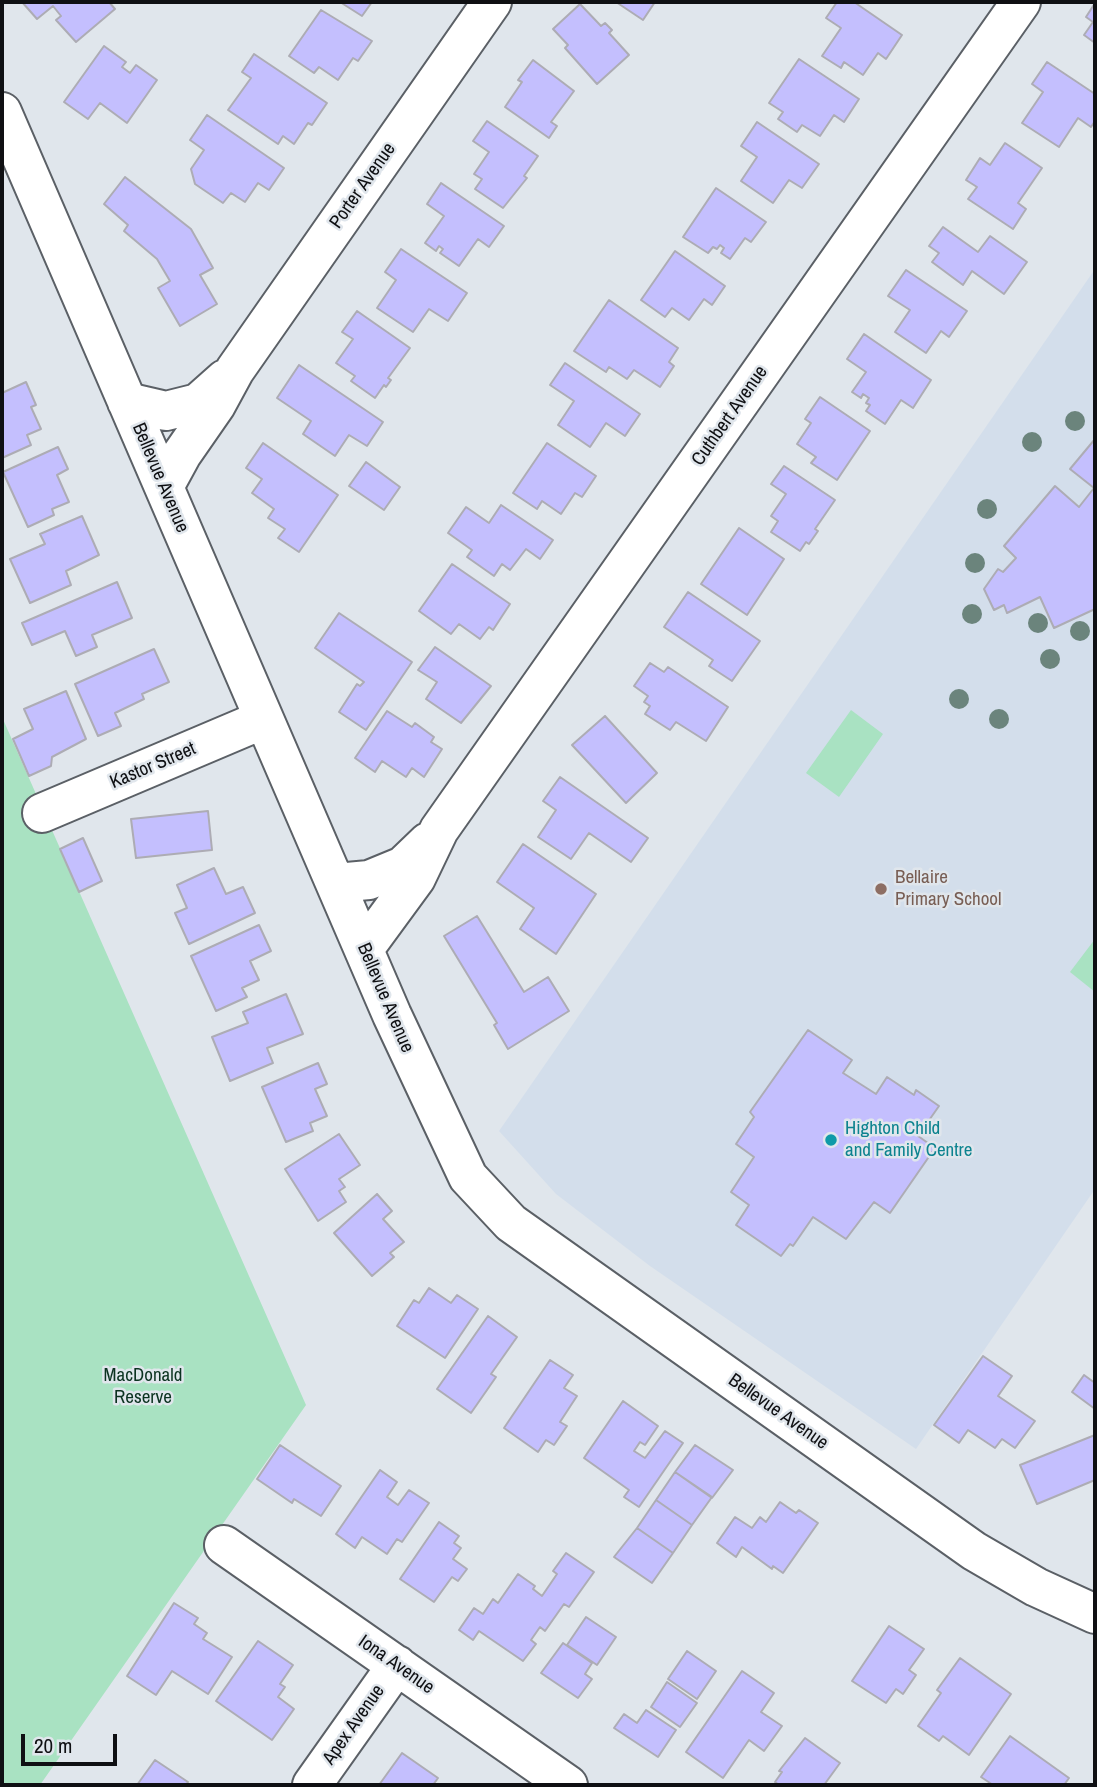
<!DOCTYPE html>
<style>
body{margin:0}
#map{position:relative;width:1097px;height:1787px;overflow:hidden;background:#e0e6ec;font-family:"Archivo Narrow",sans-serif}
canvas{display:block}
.frame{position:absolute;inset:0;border:4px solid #0f1013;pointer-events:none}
.scale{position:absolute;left:21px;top:1734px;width:96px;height:32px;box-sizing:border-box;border:4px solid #0f1013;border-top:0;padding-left:9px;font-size:21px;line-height:24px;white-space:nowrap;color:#0f1013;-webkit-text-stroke:5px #e0e6ec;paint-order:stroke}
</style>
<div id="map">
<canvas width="1097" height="1787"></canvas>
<div class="frame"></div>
<div class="scale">20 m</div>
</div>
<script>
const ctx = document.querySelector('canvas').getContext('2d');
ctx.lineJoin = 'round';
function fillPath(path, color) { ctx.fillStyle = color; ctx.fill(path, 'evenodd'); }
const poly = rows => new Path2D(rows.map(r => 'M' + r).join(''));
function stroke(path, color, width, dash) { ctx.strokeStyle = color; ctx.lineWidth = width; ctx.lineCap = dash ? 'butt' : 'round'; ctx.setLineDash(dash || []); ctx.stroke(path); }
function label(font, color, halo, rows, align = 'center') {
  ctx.font = font + ' "Archivo Narrow",sans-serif'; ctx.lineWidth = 5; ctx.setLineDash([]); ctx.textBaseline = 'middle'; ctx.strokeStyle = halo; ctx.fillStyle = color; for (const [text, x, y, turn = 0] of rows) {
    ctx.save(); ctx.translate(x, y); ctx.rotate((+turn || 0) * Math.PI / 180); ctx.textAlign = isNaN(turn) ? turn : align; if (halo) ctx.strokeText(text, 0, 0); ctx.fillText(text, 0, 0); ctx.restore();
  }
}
const built = poly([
 [1095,269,1095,1189,916,1449,650,1266,556,1194,499,1131]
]);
const green = poly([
 [851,710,883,734,839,797,806,773],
 [2,717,306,1405,40,1785,2,1785],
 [1095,939,1095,992,1070,972]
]);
const building = poly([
 [22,2,109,2,115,9,76,42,56,20,61,16,53,6,37,19,22,2],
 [340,2,372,2,362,16,340,2],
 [616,2,655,2,643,20,616,2],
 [837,2,854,2,902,35,886,59,878,53,863,75,844,62,841,68,822,56,841,28,826,18,837,2],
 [1095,3,1095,43,1084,35,1093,22,1086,17,1095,3],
 [580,4,601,26,605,23,612,30,609,33,629,55,597,84,565,48,568,45,553,29,580,4],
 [321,10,372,41,358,61,353,58,338,80,319,67,314,73,289,56,321,10],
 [104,46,126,62,122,67,130,73,136,65,157,80,127,123,100,103,88,119,64,102,104,46],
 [254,54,327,103,312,125,308,123,294,144,283,136,278,144,228,110,251,78,242,72,254,54],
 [799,59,859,99,844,122,834,115,820,136,802,125,797,132,778,119,783,112,769,103,799,59],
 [533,60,574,91,551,122,557,126,549,138,505,107,522,82,518,80,533,60],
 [1047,62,1095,94,1095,121,1091,127,1078,118,1059,147,1022,123,1043,92,1032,84,1047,62],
 [207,115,284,168,269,190,258,183,245,202,231,193,223,203,195,184,191,169,204,150,190,140,207,115],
 [487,121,538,156,524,176,527,178,503,208,475,189,482,179,474,174,489,152,473,141,487,121],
 [757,122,819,164,802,188,789,180,773,203,741,181,757,157,741,146,757,122],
 [1005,143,1042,168,1018,203,1026,209,1013,229,968,199,977,187,966,180,980,158,990,165,1005,143],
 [125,177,191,229,213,268,200,275,217,304,180,326,158,288,170,281,157,259,124,231,128,225,104,204,125,177],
 [441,183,504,226,489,247,478,239,459,266,440,253,443,249,439,246,436,251,425,243,444,216,427,204,441,183],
 [716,188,766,222,751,242,745,238,730,259,721,253,724,248,720,245,717,249,713,247,708,253,683,237,716,188],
 [943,227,978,252,990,236,1027,262,1004,294,972,271,963,285,932,262,939,253,929,246,943,227],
 [401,249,467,293,448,321,429,309,413,332,377,308,396,280,385,272,401,249],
 [675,251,725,286,712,305,704,299,689,320,672,308,665,317,641,300,675,251],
 [906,270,967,311,949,337,941,331,926,353,895,332,910,310,888,296,906,270],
 [609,300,678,348,669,362,674,366,660,387,634,370,627,379,609,367,606,372,574,351,609,300],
 [357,311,410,348,388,378,391,380,386,387,384,385,375,398,351,381,355,376,336,363,353,339,342,332,357,311],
 [864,334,931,380,913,408,901,400,885,424,866,411,870,405,866,403,869,398,863,394,861,398,852,392,866,372,847,359,864,334],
 [565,363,640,414,625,436,606,423,590,447,558,425,574,401,550,385,565,363],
 [299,365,383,422,367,446,349,435,335,456,303,434,311,421,277,398,299,365],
 [26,382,36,405,31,407,41,429,27,435,31,445,2,458,2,393,26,382],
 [820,397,870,431,837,480,811,463,816,457,797,444,811,423,805,419,820,397],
 [1095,439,1095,609,1054,628,1040,597,1007,613,1004,605,994,610,984,589,998,569,1003,572,1016,558,1004,546,1055,486,1079,507,1094,488,1070,469,1095,439],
 [263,443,338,495,299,552,278,538,285,529,268,518,274,509,252,493,262,479,246,468,263,443],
 [547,443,596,476,582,497,575,493,561,514,542,501,537,509,513,493,547,443],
 [58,447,68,469,57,475,69,502,52,509,54,515,28,527,3,472,58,447],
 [366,462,400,487,384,510,349,486,366,462],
 [784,466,835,500,815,529,818,531,809,544,806,542,800,551,771,532,778,521,771,516,786,494,771,484,784,466],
 [501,505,553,540,540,559,526,549,510,570,502,564,494,576,467,557,472,550,448,533,466,507,489,523,501,505],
 [82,516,99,555,66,571,71,585,30,603,10,559,45,544,40,534,82,516],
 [739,528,784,559,747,615,701,584,739,528],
 [452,564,510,604,493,630,489,627,480,639,459,624,451,634,419,611,452,564],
 [117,582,132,618,92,635,97,647,76,656,65,631,32,645,22,623,117,582],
 [688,592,760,641,732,681,709,666,713,660,664,627,688,592],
 [339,613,412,662,366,730,339,712,357,684,360,686,364,682,315,648,339,613],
 [435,647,491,686,461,723,426,699,437,682,418,670,435,647],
 [154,649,169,682,142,694,144,699,115,713,121,726,98,736,75,684,154,649],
 [650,663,664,672,668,667,728,707,706,741,676,722,670,730,645,714,650,706,644,702,648,696,634,686,650,663],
 [66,691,86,739,52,757,51,766,29,776,13,739,33,729,24,709,66,691],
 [387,711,412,727,415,723,434,737,431,742,442,749,424,777,412,768,406,777,382,761,375,772,355,758,387,711],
 [605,716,657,773,626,803,572,745,605,716],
 [560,777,648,838,631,862,589,833,571,859,538,837,556,810,543,801,560,777],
 [208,811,212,850,136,858,131,819,208,811],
 [83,838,102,881,79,892,60,849,83,838],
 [523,844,596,894,556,954,520,929,534,908,497,882,523,844],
 [214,868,226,894,243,887,255,913,189,944,175,913,187,908,177,885,214,868],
 [477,916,524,992,548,977,569,1011,508,1049,494,1025,497,1023,444,936,477,916],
 [259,925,271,951,250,961,259,980,242,988,247,997,216,1011,191,956,259,925],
 [286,994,303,1034,267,1048,273,1063,230,1081,212,1037,248,1023,243,1012,286,994],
 [808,1030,852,1060,843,1073,876,1094,887,1077,914,1095,916,1090,939,1106,918,1136,935,1148,890,1213,874,1202,846,1239,813,1217,793,1246,790,1244,781,1256,736,1225,749,1205,731,1192,754,1157,736,1144,754,1117,750,1112,808,1030],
 [318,1063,327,1084,315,1089,327,1116,310,1123,313,1131,286,1142,262,1087,318,1063],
 [339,1134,360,1165,339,1179,345,1187,339,1191,346,1202,318,1221,285,1169,339,1134],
 [377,1194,392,1211,383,1219,404,1242,390,1253,394,1257,372,1276,334,1233,377,1194],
 [429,1288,451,1303,457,1295,478,1309,445,1358,397,1326,414,1300,419,1303,429,1288],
 [488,1316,517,1337,491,1374,496,1377,471,1413,437,1389,488,1316],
 [983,1356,1012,1376,998,1396,1035,1421,1015,1448,1002,1439,995,1448,968,1430,959,1443,934,1425,983,1356],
 [550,1360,573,1375,564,1388,577,1396,560,1422,567,1426,554,1445,546,1440,538,1452,504,1428,550,1360],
 [1084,1375,1095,1383,1095,1409,1072,1392,1084,1375],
 [623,1401,658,1426,645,1445,640,1442,634,1451,645,1458,665,1431,683,1443,639,1507,624,1497,629,1490,584,1458,623,1401],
 [1095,1435,1095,1480,1037,1504,1020,1465,1095,1435],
 [280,1445,341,1486,321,1516,294,1499,292,1503,257,1479,280,1445],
 [695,1445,733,1470,712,1498,675,1472,695,1445],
 [380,1470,397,1482,387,1497,398,1505,409,1490,429,1503,402,1542,397,1539,387,1554,362,1537,355,1548,336,1534,380,1470],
 [675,1472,712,1497,692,1525,656,1500,675,1472],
 [656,1500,692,1525,673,1553,637,1528,656,1500],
 [780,1502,796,1513,799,1510,818,1523,783,1573,773,1566,772,1569,742,1547,736,1557,717,1543,735,1517,752,1528,760,1517,766,1522,780,1502],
 [439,1522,459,1536,454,1543,461,1548,453,1559,467,1569,458,1581,452,1577,434,1602,400,1579,439,1522],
 [637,1528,673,1553,652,1583,614,1557,637,1528],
 [566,1553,594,1572,569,1607,564,1604,545,1631,540,1627,531,1640,536,1644,523,1661,479,1631,473,1640,459,1630,474,1608,483,1614,493,1599,498,1603,518,1574,535,1586,533,1589,542,1596,557,1574,553,1571,566,1553],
 [174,1603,198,1618,194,1624,207,1633,203,1639,232,1657,208,1694,172,1671,156,1695,127,1676,174,1603],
 [586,1617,616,1637,597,1665,567,1645,586,1617],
 [889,1626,924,1649,909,1670,916,1675,903,1694,896,1689,886,1703,852,1681,889,1626],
 [258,1641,293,1665,280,1684,285,1687,278,1697,294,1709,272,1740,216,1701,258,1641],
 [563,1643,592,1663,585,1674,592,1679,578,1698,541,1673,563,1643],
 [687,1651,716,1671,697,1699,668,1679,687,1651],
 [960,1658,1011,1694,969,1755,943,1736,939,1741,918,1726,941,1693,937,1690,960,1658],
 [742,1671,774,1693,761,1712,782,1726,764,1751,749,1740,723,1778,686,1752,742,1671],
 [667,1682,697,1703,680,1727,651,1707,667,1682],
 [646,1710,676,1730,658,1757,614,1728,624,1714,637,1723,646,1710],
 [1010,1736,1069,1778,1064,1785,993,1785,981,1777,1010,1736],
 [805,1738,840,1763,824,1785,779,1785,775,1782,782,1772,779,1771,805,1738],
 [402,1753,438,1778,433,1785,379,1785,402,1753],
 [155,1760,188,1782,186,1785,137,1785,155,1760]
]);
const minor = poly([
 [2,112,392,1015,468,1177,511,1223,974,1551,1036,1587,1095,1614],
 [127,402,166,411,198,403,225,379],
 [164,487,182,454,216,405,235,370,492,2],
 [42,813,264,719],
 [336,883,369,880,403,866,428,842],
 [364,949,416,878,439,830,1021,2],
 [224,1545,568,1785],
 [312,1785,397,1665]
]);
const trees = [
 [1075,421],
 [1032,442],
 [987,509],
 [975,563],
 [972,614],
 [1038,623],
 [1080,631],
 [1050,659],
 [959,699],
 [999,719]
];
const markers = [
 [881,889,7,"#8d6e63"],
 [831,1140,7,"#0f9aa8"]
];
const streetNames = [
 ["Porter Avenue",363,186,-55],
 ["Cuthbert Avenue",730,416,-55],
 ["Bellevue Avenue",160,478,67],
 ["Kastor Street",153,766,-23],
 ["Bellevue Avenue",385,998,67],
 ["Bellevue Avenue",778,1412,35],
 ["Iona Avenue",396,1665,35],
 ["Apex Avenue",354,1725,-55]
];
const educationNames = [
 ["Bellaire",895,878],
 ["Primary School",895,900]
];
const cultureNames = [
 ["Highton Child",845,1129],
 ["and Family Centre",845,1151]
];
const parkNames = [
 ["MacDonald",143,1376],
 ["Reserve",143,1398]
];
fillPath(built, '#d3deeb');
fillPath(green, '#a9e2c2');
fillPath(building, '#c4bffe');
stroke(building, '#adacb4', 2);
stroke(minor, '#5b6066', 42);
stroke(minor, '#fff', 38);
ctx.fillStyle = '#6b847c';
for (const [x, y] of trees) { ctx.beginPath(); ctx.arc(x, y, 10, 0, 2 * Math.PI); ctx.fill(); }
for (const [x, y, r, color] of markers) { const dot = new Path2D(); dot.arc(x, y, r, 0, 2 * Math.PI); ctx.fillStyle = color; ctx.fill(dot); stroke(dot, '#e0e6ec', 2.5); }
label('19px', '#0f1013', '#e0e6ec', streetNames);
label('19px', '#785e54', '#e0e6ec', educationNames, 'left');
label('19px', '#0d838f', '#e0e6ec', cultureNames, 'left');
label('19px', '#0b3320', '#e0e6ec', parkNames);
</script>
